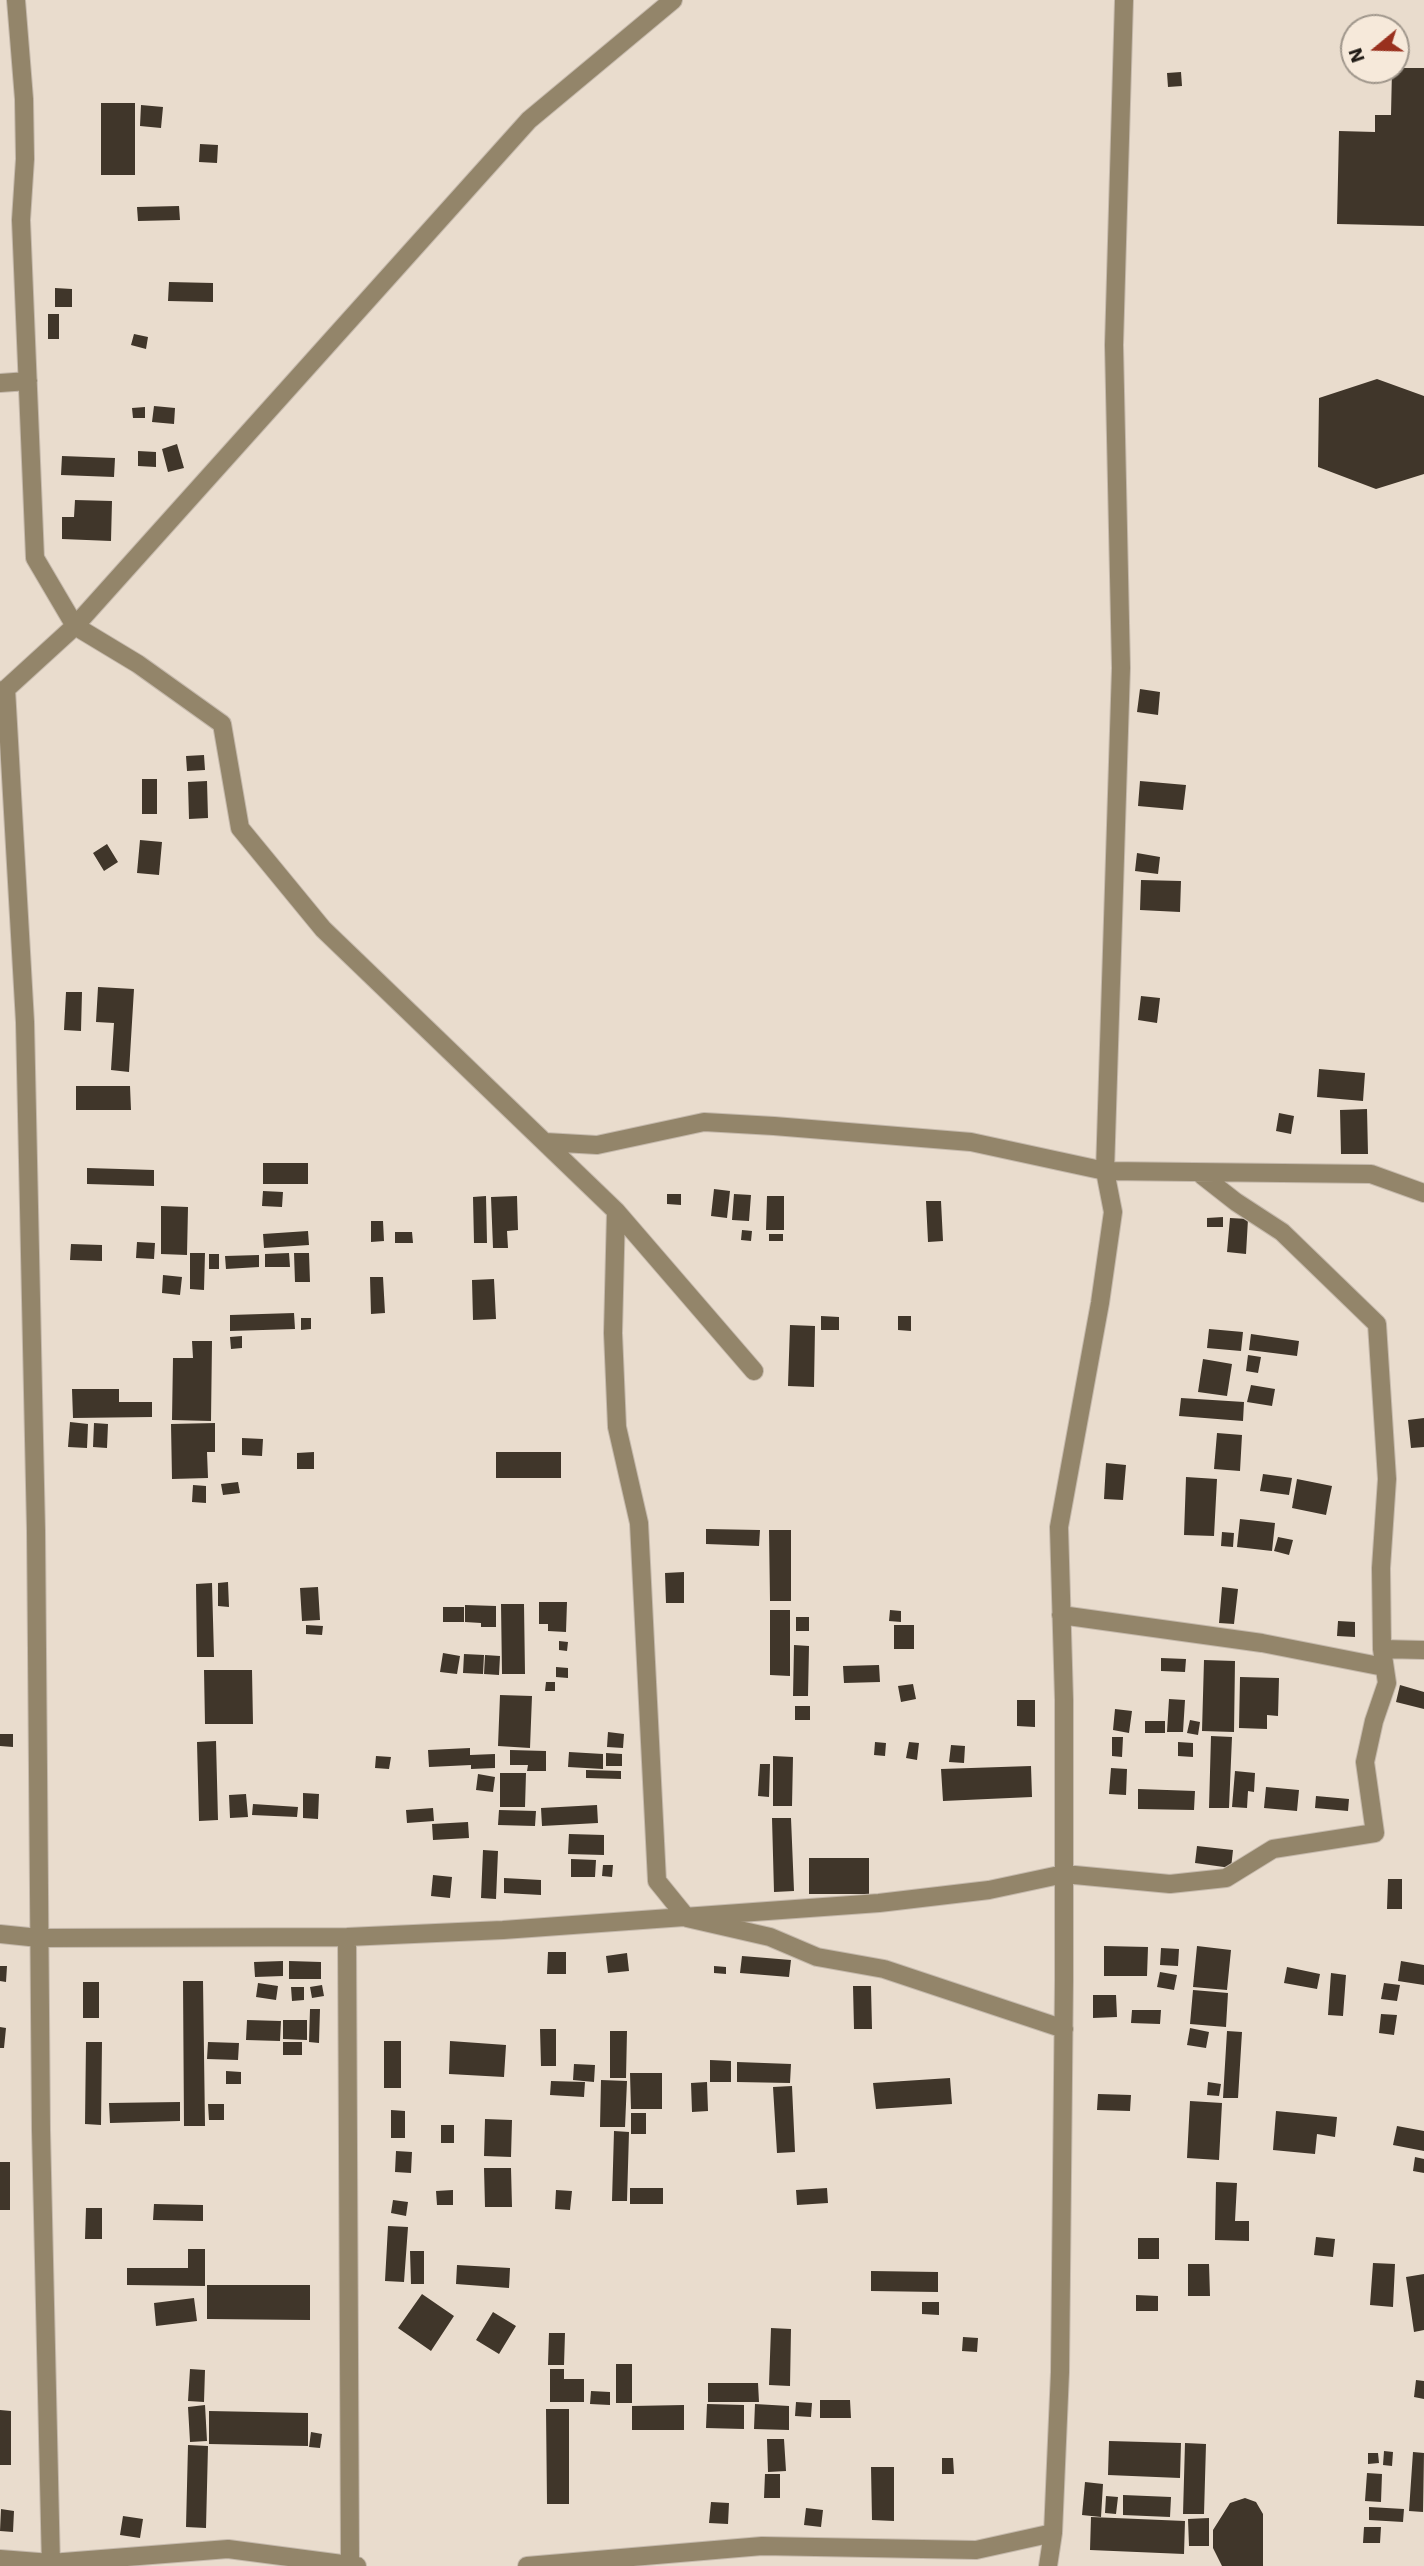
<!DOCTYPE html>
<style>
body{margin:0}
#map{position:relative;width:1424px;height:2566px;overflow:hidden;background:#e9dccd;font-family:"Work Sans",sans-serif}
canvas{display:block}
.north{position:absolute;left:1340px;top:14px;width:70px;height:70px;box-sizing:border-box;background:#f6e9da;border:2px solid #a0978c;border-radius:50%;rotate:251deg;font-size:19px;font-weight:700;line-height:28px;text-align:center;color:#201b16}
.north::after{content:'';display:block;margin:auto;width:24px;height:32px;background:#99301e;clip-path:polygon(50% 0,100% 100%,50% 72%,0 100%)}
</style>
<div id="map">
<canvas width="1424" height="2566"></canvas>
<div class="north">N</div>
</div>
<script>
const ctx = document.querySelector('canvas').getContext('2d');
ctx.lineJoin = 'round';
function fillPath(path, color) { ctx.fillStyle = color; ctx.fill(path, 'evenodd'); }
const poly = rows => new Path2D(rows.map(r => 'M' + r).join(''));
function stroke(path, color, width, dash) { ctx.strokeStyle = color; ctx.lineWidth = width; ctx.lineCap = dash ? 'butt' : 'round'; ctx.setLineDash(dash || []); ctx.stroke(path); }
const building = poly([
 [1396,68,1424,68,1424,226,1337,224,1339,131,1375,132,1375,115,1391,115,1392,70,1396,70],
 [1181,72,1182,86,1168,87,1167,73],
 [101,103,135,103,135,175,101,175],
 [141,105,163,107,161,128,140,126],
 [200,144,218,145,217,163,199,162],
 [179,206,180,220,138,221,137,207],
 [169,282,213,283,213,302,168,301],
 [55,288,72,289,72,307,55,307],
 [48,314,59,314,59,339,48,339],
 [134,334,148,337,146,349,131,345],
 [1377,379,1424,396,1424,474,1376,489,1318,467,1319,398],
 [154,406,175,408,174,424,152,422],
 [145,407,145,418,133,418,132,408],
 [177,444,184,468,168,472,162,449],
 [138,451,156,452,156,467,138,466],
 [62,456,115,458,114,477,61,475],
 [75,500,112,501,111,541,62,539,62,517,74,517],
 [1140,689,1160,692,1158,715,1137,712],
 [204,755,205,770,187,771,186,756],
 [142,779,157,779,157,814,142,814],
 [207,781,208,818,189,819,188,782],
 [1140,781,1186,785,1183,810,1138,806],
 [140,840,162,842,159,875,137,873],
 [107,844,118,862,104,871,93,853],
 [1137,853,1160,857,1158,874,1135,871],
 [1141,880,1181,881,1180,912,1140,910],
 [98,987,134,989,129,1072,111,1070,114,1023,96,1022],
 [66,992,82,992,81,1031,64,1030],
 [1141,996,1160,998,1157,1023,1138,1020],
 [1319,1069,1365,1073,1363,1101,1317,1097],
 [76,1086,130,1086,131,1110,76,1110],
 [1367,1109,1368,1154,1341,1154,1340,1110],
 [1279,1113,1294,1116,1291,1134,1276,1131],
 [263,1163,308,1163,308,1184,263,1184],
 [87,1168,154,1170,154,1186,87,1184],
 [714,1189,730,1191,727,1218,711,1216],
 [263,1191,283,1192,282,1207,262,1206],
 [667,1194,681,1194,681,1205,667,1204],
 [734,1194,751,1195,749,1221,732,1220],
 [486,1196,487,1243,474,1243,473,1197],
 [517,1196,518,1230,507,1231,508,1248,493,1248,491,1197],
 [767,1196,784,1196,784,1230,766,1230],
 [926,1201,941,1201,943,1241,928,1242],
 [161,1206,188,1207,187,1255,161,1254],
 [1223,1217,1223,1227,1207,1227,1207,1218],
 [1230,1218,1248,1219,1246,1254,1227,1252],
 [371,1221,383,1221,384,1241,371,1242],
 [742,1230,752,1231,751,1241,741,1240],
 [308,1231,309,1245,264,1248,263,1234],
 [395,1232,412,1232,413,1243,395,1243],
 [769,1234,783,1234,783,1241,769,1241],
 [137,1242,155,1243,154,1259,136,1258],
 [71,1244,102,1245,102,1261,70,1260],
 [190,1253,205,1253,204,1290,190,1289],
 [289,1253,290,1267,265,1267,265,1254],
 [294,1253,309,1253,310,1282,295,1282],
 [209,1254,219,1254,219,1269,209,1269],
 [259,1255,259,1267,226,1269,225,1256],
 [163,1275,182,1277,180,1295,162,1293],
 [370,1277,383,1277,385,1313,371,1314],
 [494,1279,496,1319,473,1320,472,1280],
 [294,1313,295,1329,230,1331,230,1315],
 [821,1316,839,1317,839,1330,821,1330],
 [898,1316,911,1316,911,1331,898,1330],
 [301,1318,311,1318,311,1329,301,1330],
 [790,1325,815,1326,814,1387,788,1386],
 [1209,1329,1243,1332,1241,1351,1207,1348],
 [1251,1334,1299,1341,1297,1356,1249,1350],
 [242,1336,242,1348,231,1349,230,1337],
 [192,1341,212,1341,211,1421,172,1420,173,1358,193,1358],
 [1248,1355,1261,1357,1258,1373,1246,1371],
 [1203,1359,1232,1364,1227,1396,1198,1392],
 [1251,1385,1275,1389,1272,1406,1247,1402],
 [72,1389,119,1389,119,1402,152,1402,152,1417,73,1418],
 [1181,1398,1244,1402,1243,1421,1179,1416],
 [1424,1418,1424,1447,1411,1448,1408,1420],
 [70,1422,88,1424,87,1448,68,1447],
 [94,1423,108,1424,107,1448,93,1447],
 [215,1423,215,1452,207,1452,208,1478,172,1479,171,1424],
 [1217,1433,1242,1435,1240,1471,1214,1469],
 [242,1438,263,1439,262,1456,242,1455],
 [314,1452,314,1469,297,1469,297,1453],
 [496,1452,561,1452,561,1478,496,1478],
 [1106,1463,1126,1465,1123,1500,1104,1499],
 [1263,1474,1292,1478,1289,1495,1260,1491],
 [1186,1477,1217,1479,1214,1536,1184,1535],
 [1297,1479,1332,1486,1326,1515,1292,1508],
 [238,1482,240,1493,223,1495,221,1484],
 [193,1485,206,1486,206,1503,192,1502],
 [1240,1519,1275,1523,1272,1551,1237,1547],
 [706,1529,760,1530,759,1546,706,1544],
 [769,1530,791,1530,791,1601,770,1601],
 [1222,1532,1234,1533,1233,1547,1221,1546],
 [1278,1537,1293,1540,1289,1555,1274,1551],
 [684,1572,684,1603,666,1603,665,1573],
 [228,1582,229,1607,218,1606,218,1583],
 [212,1583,214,1657,197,1657,196,1584],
 [318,1587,320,1620,302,1621,300,1588],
 [1222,1587,1238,1589,1234,1624,1219,1623],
 [539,1602,567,1602,566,1632,548,1631,548,1624,539,1624],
 [501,1604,524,1604,525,1674,502,1674],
 [465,1605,496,1606,496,1627,481,1627,481,1623,465,1622],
 [443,1607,464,1607,464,1622,443,1622],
 [770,1610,790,1610,790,1676,770,1675],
 [890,1610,901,1611,901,1622,889,1621],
 [796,1617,809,1617,809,1631,796,1631],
 [1338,1621,1355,1622,1355,1637,1337,1636],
 [306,1625,323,1626,322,1635,306,1634],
 [894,1625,914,1625,914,1649,894,1649],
 [559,1641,568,1642,567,1651,559,1650],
 [794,1645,809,1646,808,1696,793,1696],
 [443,1653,460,1656,457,1674,440,1672],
 [464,1654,484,1655,483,1674,463,1673],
 [485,1655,500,1656,499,1675,484,1674],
 [1161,1658,1186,1659,1185,1672,1161,1671],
 [1204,1660,1235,1661,1234,1732,1202,1731],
 [879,1665,880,1682,844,1683,843,1666],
 [556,1667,568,1668,568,1678,556,1677],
 [204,1670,252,1670,253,1724,205,1724],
 [1240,1677,1279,1678,1278,1716,1267,1715,1267,1729,1239,1728],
 [546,1682,555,1682,555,1691,545,1691],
 [913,1684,916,1699,901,1702,898,1686],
 [1400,1685,1424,1692,1424,1709,1396,1702],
 [500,1695,532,1696,530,1748,498,1746],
 [1169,1699,1185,1700,1183,1732,1167,1732],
 [1017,1700,1035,1700,1035,1727,1017,1726],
 [795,1706,810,1706,810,1720,795,1720],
 [1115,1709,1132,1711,1129,1733,1113,1730],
 [1190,1720,1200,1722,1198,1735,1187,1733],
 [1145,1721,1165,1721,1165,1733,1145,1733],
 [608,1732,624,1734,623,1748,607,1747],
 [0,1734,13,1734,13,1747,0,1746],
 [1211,1736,1232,1737,1229,1808,1209,1808],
 [1112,1737,1123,1737,1122,1757,1112,1756],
 [216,1741,218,1820,199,1821,197,1742],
 [875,1742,886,1743,885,1756,874,1755],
 [909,1742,919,1743,917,1760,906,1758],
 [1178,1742,1193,1743,1193,1757,1178,1756],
 [951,1745,965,1746,964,1763,949,1762],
 [470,1748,470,1755,495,1754,495,1768,471,1769,471,1765,429,1767,428,1750],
 [510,1750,546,1751,546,1771,527,1771,528,1765,510,1765],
 [569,1752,603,1754,603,1769,568,1767],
 [606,1753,622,1754,622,1766,606,1766],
 [376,1756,391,1757,389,1769,375,1768],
 [773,1756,793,1757,792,1806,773,1806],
 [760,1764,770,1764,769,1797,758,1796],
 [1031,1766,1032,1797,943,1801,941,1769],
 [1111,1768,1127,1769,1126,1795,1109,1794],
 [586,1770,621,1771,621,1779,586,1778],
 [1235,1771,1255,1773,1254,1792,1248,1791,1247,1808,1232,1807],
 [500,1773,526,1773,525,1807,500,1807],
 [478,1774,495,1777,493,1792,476,1790],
 [1266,1787,1299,1790,1297,1811,1264,1808],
 [1138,1789,1195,1791,1194,1810,1138,1809],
 [303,1793,319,1794,318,1819,303,1818],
 [246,1794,248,1817,230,1818,229,1795],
 [1316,1796,1349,1799,1348,1811,1315,1808],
 [253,1804,298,1807,297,1817,252,1815],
 [597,1805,598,1823,542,1826,541,1808],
 [433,1808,434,1821,407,1823,406,1810],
 [499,1810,536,1811,535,1826,498,1825],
 [772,1818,791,1818,794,1891,774,1892],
 [468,1822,469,1838,433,1840,432,1824],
 [569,1834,604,1835,604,1855,568,1854],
 [1197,1846,1233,1850,1231,1868,1195,1863],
 [483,1850,498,1851,496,1899,481,1898],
 [809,1858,869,1858,869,1894,809,1894],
 [571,1859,596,1860,595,1877,571,1877],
 [603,1865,613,1865,612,1877,602,1876],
 [433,1875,452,1877,450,1898,431,1896],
 [504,1878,541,1880,541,1895,504,1893],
 [1388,1879,1402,1879,1402,1909,1387,1909],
 [1104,1946,1148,1947,1147,1976,1104,1976],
 [1197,1946,1231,1950,1227,1990,1193,1987],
 [1161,1948,1179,1949,1178,1966,1160,1965],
 [548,1952,566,1952,566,1974,547,1974],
 [627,1953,629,1971,608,1973,606,1956],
 [742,1956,791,1960,789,1977,740,1973],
 [283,1961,283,1976,255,1977,254,1962],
 [289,1961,321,1962,321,1979,289,1979],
 [1401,1961,1424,1965,1424,1985,1398,1981],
 [0,1966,7,1966,6,1982,0,1981],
 [714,1966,726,1967,726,1974,714,1973],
 [1287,1967,1320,1974,1317,1989,1284,1983],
 [1160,1972,1177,1975,1174,1990,1157,1987],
 [1331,1973,1346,1975,1343,2016,1328,2015],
 [183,1981,203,1981,205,2126,184,2126],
 [83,1982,99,1982,99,2018,83,2018],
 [258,1983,278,1986,276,2000,256,1997],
 [1384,1983,1400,1985,1397,2001,1381,1999],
 [322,1985,324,1996,312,1998,310,1987],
 [853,1986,871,1986,872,2029,854,2029],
 [291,1987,304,1987,304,2000,292,2001],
 [1193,1990,1228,1993,1226,2027,1190,2024],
 [1093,1995,1116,1995,1117,2017,1093,2018],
 [310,2009,320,2009,319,2043,309,2042],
 [1132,2010,1161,2010,1160,2024,1131,2023],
 [1381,2014,1397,2015,1394,2035,1379,2033],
 [247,2020,281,2021,280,2041,246,2040],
 [283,2020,307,2020,307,2040,283,2039],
 [0,2027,6,2028,4,2048,0,2048],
 [1190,2028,1209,2032,1206,2048,1187,2045],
 [540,2029,556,2029,556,2066,541,2066],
 [610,2031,627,2031,626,2078,610,2078],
 [1227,2031,1242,2032,1238,2098,1223,2098],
 [384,2041,401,2041,401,2088,384,2088],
 [450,2041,506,2045,504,2077,449,2074],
 [86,2042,102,2042,101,2125,85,2124],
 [208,2042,239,2043,238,2060,207,2059],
 [283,2042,302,2042,302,2055,283,2055],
 [710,2060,731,2061,731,2082,710,2082],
 [737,2062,791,2064,790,2083,737,2082],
 [574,2064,595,2065,594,2082,573,2080],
 [226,2071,241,2072,241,2084,226,2084],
 [630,2073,662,2073,662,2109,631,2109],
 [950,2078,952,2104,876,2109,873,2083],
 [601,2080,627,2081,625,2127,600,2127],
 [551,2081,585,2082,584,2097,550,2095],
 [707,2082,708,2111,692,2112,691,2083],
 [1208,2082,1221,2084,1219,2096,1207,2095],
 [792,2086,795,2152,777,2153,773,2087],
 [1098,2094,1131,2095,1130,2111,1097,2110],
 [1190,2101,1222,2103,1219,2160,1187,2158],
 [180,2102,180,2121,110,2123,109,2103],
 [208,2104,224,2104,224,2120,209,2120],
 [391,2110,405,2111,405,2138,391,2138],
 [1276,2111,1337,2117,1335,2137,1317,2134,1315,2154,1273,2150],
 [631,2113,646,2113,646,2134,631,2134],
 [485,2119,512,2120,511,2157,484,2156],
 [441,2125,454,2125,454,2143,441,2143],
 [1397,2126,1424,2131,1424,2151,1393,2145],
 [614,2131,629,2132,627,2201,612,2201],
 [396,2151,412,2152,411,2173,395,2172],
 [1415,2157,1424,2159,1424,2173,1413,2171],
 [0,2162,10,2162,10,2210,0,2210],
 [484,2168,511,2168,512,2207,485,2207],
 [1216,2182,1237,2183,1235,2221,1249,2221,1249,2241,1215,2240],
 [630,2188,663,2188,663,2204,630,2204],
 [827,2188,828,2203,797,2205,796,2190],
 [453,2190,453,2205,437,2205,436,2191],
 [556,2190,572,2191,570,2210,555,2209],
 [393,2200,408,2202,406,2216,391,2213],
 [154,2204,203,2205,203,2221,153,2220],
 [86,2208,102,2208,102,2239,85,2239],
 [388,2226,408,2227,404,2282,385,2281],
 [1316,2237,1335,2239,1333,2257,1314,2255],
 [1138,2238,1159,2238,1159,2259,1138,2259],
 [188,2249,205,2249,205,2286,127,2285,127,2268,188,2268],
 [410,2251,424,2251,424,2284,411,2284],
 [1373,2263,1395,2264,1393,2307,1370,2305],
 [1188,2264,1209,2264,1210,2296,1188,2296],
 [457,2265,510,2268,509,2288,456,2284],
 [871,2271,938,2272,938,2292,871,2291],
 [1424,2274,1424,2330,1414,2332,1406,2277],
 [207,2285,310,2285,310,2320,207,2319],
 [422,2294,454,2316,431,2351,398,2328],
 [1136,2295,1158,2296,1158,2311,1136,2311],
 [194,2298,197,2321,156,2326,154,2303],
 [922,2302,939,2302,939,2315,922,2314],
 [493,2312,516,2326,499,2354,476,2340],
 [771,2328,791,2329,790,2386,769,2385],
 [549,2333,565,2333,564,2365,548,2365],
 [963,2337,978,2338,977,2352,962,2351],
 [616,2364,632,2364,632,2403,616,2403],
 [190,2369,205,2370,204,2402,188,2401],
 [550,2369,564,2369,564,2379,584,2379,584,2402,550,2402],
 [1416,2380,1424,2381,1424,2399,1414,2397],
 [708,2383,758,2383,759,2402,708,2402],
 [591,2391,610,2392,610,2405,590,2404],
 [820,2400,850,2400,851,2418,820,2418],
 [796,2402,812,2403,811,2417,795,2416],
 [707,2404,744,2405,744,2429,706,2428],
 [755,2404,789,2406,789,2430,754,2429],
 [205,2405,207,2441,190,2442,188,2407],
 [684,2405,684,2430,632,2430,632,2406],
 [546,2409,569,2409,569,2504,547,2504],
 [0,2410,11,2411,11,2465,0,2465],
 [209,2411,308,2413,308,2446,209,2444],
 [311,2432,322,2434,320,2448,309,2447],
 [767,2439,784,2439,786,2471,768,2472],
 [1109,2441,1181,2443,1180,2478,1108,2475],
 [1185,2443,1206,2444,1204,2514,1183,2514],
 [188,2445,208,2446,206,2528,186,2527],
 [1384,2451,1393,2452,1392,2466,1383,2465],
 [1413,2452,1424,2453,1423,2512,1409,2511],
 [1368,2453,1378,2453,1379,2463,1368,2464],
 [942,2458,953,2458,954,2474,942,2474],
 [871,2467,894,2467,894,2521,872,2520],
 [1367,2473,1382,2474,1381,2502,1365,2501],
 [765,2474,780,2474,780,2498,764,2498],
 [1085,2482,1103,2484,1101,2517,1082,2515],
 [1123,2495,1171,2497,1170,2517,1123,2515],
 [1106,2496,1118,2497,1116,2514,1105,2513],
 [1245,2498,1256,2502,1263,2514,1263,2566,1222,2566,1213,2548,1213,2530,1230,2503],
 [711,2502,729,2503,728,2524,709,2523],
 [1369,2507,1404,2509,1403,2522,1369,2520],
 [806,2508,823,2510,821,2527,804,2525],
 [1,2509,14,2511,13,2532,0,2531],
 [123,2516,143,2519,140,2538,120,2535],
 [1091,2517,1185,2521,1184,2554,1090,2550],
 [1209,2518,1209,2546,1189,2546,1188,2519],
 [1364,2527,1381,2527,1380,2543,1363,2543]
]);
const minor = poly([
 [16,0,24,99,25,159,21,220,35,558,75,626,138,664,222,724,240,828,323,929,616,1211,754,1371],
 [0,383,28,381],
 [6,689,25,1022,36,1531,41,2130,51,2566],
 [0,691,6,689,75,626,529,120,673,0],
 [545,1142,597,1145,704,1122,774,1126,971,1142,1105,1171,1371,1174,1424,1193],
 [1199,1173,1236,1202,1282,1232,1377,1324,1387,1479,1381,1568,1382,1649,1424,1650],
 [616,1211,613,1333,617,1427,639,1523,657,1881,687,1918,770,1937,817,1957,884,1969,1064,2029],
 [1061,1615,1262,1643,1384,1667],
 [0,1934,39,1938,347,1937,503,1930,879,1903,989,1890,1064,1874,1170,1884,1226,1878,1273,1849,1375,1833,1365,1762,1374,1721,1387,1683,1382,1649],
 [347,1937,350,2565],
 [0,2559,51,2563,228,2549,357,2566],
 [527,2566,762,2546,976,2550,1053,2533],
 [1048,2566,1053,2533,1060,2372,1064,1980,1064,1700,1059,1527,1100,1303,1113,1212,1105,1171,1121,668,1114,345,1124,0]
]);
fillPath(building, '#40362a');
stroke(minor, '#c5b9ac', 20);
stroke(minor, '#93856a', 18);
</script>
